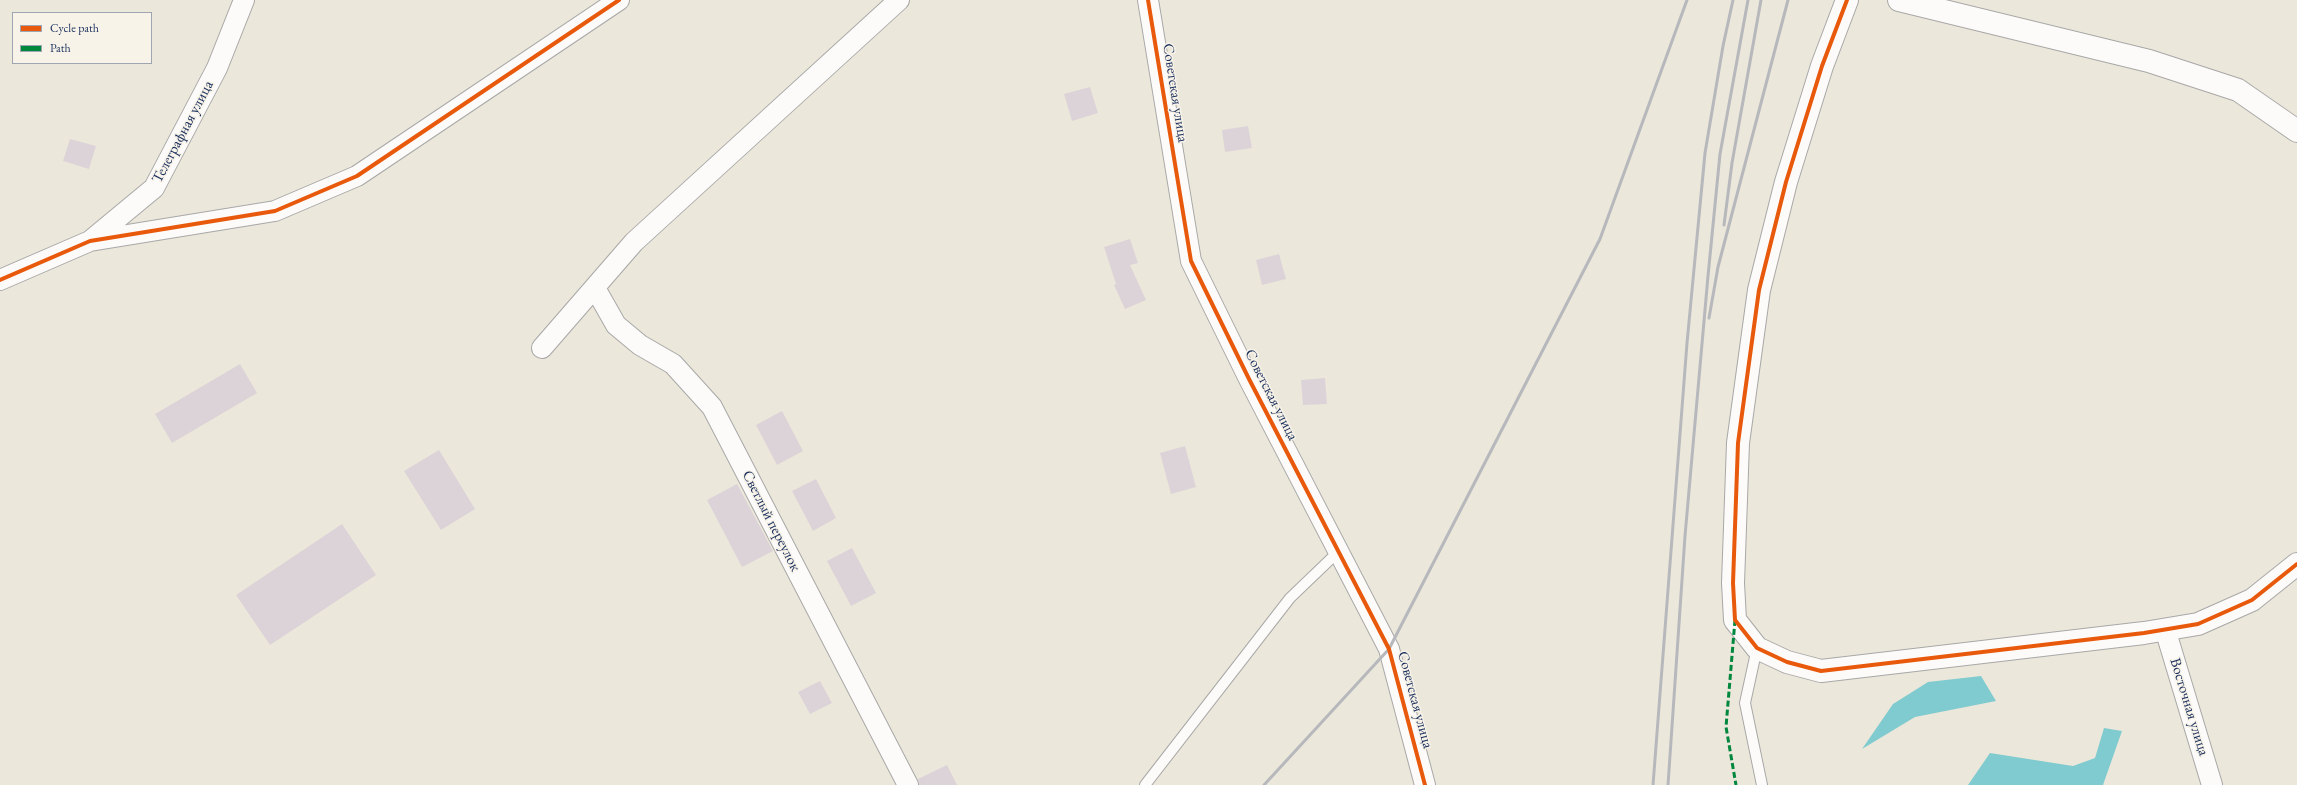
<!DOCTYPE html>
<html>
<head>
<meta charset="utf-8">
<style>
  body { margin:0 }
  #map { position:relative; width:2297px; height:785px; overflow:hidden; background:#ece7db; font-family:"EB Garamond",serif }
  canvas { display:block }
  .legend { position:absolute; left:12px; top:12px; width:140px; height:52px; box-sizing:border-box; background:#f7f3e8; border:1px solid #9fa5b1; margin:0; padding:5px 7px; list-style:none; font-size:12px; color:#1b2f5e }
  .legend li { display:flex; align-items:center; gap:8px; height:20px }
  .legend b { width:20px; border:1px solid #9fa5b1 }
</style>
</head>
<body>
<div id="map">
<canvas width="2297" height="785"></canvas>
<ul class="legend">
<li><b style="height:5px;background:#e8590c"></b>Cycle path</li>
<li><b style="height:5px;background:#00873e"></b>Path</li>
</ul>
</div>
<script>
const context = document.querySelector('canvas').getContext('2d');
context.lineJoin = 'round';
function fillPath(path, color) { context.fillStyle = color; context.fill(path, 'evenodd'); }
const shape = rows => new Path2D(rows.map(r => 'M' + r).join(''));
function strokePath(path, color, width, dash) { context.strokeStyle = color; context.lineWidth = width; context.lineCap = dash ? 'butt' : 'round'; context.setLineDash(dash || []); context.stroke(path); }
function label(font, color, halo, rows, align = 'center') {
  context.font = font + ' "EB Garamond",serif'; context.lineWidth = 3; context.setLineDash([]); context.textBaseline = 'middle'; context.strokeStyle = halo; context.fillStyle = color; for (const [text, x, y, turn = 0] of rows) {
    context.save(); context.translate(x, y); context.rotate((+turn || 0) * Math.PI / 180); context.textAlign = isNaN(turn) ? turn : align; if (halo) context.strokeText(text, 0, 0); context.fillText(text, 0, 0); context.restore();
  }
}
fillPath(shape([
  [1981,676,1996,701,1915,717,1862,749,1893,704,1928,682],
  [2104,728,2122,731,2103,785,1968,785,1990,753,2073,766,2095,758]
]), '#80cbcf');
fillPath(shape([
  [1090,87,1098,113,1072,121,1064,94],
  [1248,126,1252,148,1225,152,1222,130],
  [70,139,96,146,89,169,63,161],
  [1130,239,1138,263,1130,265,1146,300,1125,309,1114,285,1116,284,1104,247],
  [1279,254,1286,279,1262,285,1256,260],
  [240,364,257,393,172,443,155,414],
  [1325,378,1327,404,1303,405,1301,380],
  [782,411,803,451,777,465,756,425],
  [1185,446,1196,487,1171,494,1160,453],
  [439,450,475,509,441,530,404,471],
  [816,479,836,518,813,531,792,491],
  [737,484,773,551,742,567,707,500],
  [342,524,376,575,270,645,236,595],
  [852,548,876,593,851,606,827,561],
  [820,681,832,703,810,714,798,692],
  [947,765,957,785,919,785,918,779]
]), '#dcd3d8');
const service = shape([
  [1757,648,1745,703,1762,785],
  [1145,785,1290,598,1339,551]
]);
const minor = shape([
  [1148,0,1191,261,1249,379,1389,649,1425,785],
  [90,241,154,188,217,68,244,0],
  [0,280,90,241,275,211,357,176,619,0],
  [595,288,616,325,640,345,673,364,712,407,908,785],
  [542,348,634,242,899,0],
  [2165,629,2212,785]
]);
const tertiary = shape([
  [1847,0,1822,66,1786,182,1759,290,1738,443,1733,583,1735,620,1757,648,1787,662,1821,671,2144,633,2198,624,2252,600,2297,564],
  [1899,0,2149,61,2238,90,2297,131]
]);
strokePath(service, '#a8a8a7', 12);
strokePath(minor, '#a8a8a7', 22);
strokePath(tertiary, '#a8a8a7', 24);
strokePath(service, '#fcfbfa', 10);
strokePath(minor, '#fcfbfa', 20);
strokePath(tertiary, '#fcfbfa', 22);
strokePath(shape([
  [1724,225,1732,163,1761,0],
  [1709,318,1718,267,1788,0],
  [1264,785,1389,649,1600,239,1687,0],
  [1653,785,1687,343,1705,153,1723,46,1733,0],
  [1668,785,1685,536,1708,276,1720,154,1748,0]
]), '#b6b8bc', 3);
strokePath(shape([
  [1735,620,1726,727,1736,785]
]), '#00873e', 3, [6, 3]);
strokePath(shape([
  [1148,0,1191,261,1249,379,1389,649,1425,785],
  [1847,0,1822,66,1786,182,1759,290,1738,443,1733,583,1735,620,1757,648,1787,662,1821,671,2144,633,2198,624,2252,600,2297,564],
  [0,280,90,241,275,211,357,176,619,0]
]), '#e8590c', 4);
label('15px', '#1b2f5e', '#f7f3e8', [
  ["Советская улица",1175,93,81],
  ["Телеграфная улица",183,132,-62],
  ["Советская улица",1271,395,63],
  ["Светлый переулок",771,521,63],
  ["Советская улица",1415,700,75],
  ["Восточная улица",2189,707,73]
]);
</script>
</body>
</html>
